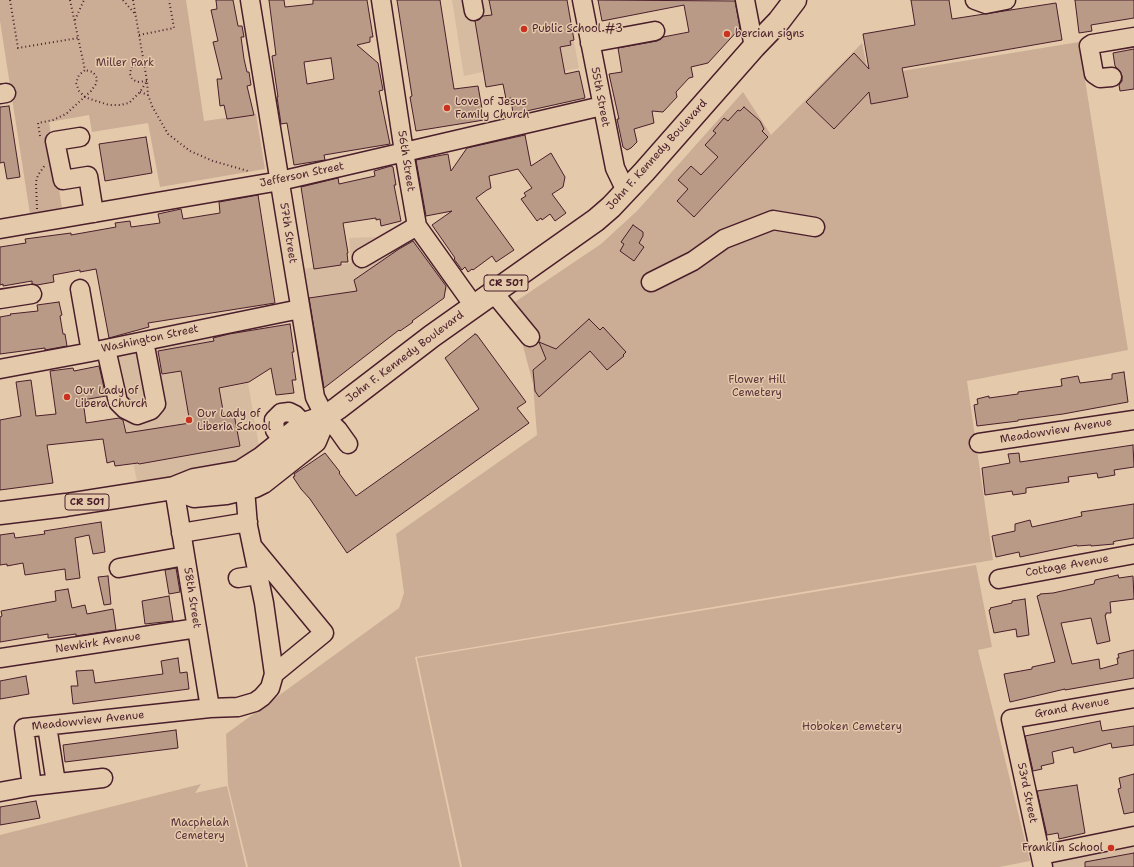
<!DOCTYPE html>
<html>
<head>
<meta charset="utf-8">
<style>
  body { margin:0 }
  canvas { display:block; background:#e4c9ab }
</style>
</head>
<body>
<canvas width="1134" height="867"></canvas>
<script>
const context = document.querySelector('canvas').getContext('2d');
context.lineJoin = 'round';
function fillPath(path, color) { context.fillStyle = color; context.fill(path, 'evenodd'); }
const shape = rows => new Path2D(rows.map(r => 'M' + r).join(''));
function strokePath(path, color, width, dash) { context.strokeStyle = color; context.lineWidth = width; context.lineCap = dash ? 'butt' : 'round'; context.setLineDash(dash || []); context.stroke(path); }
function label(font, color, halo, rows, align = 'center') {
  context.font = font + ' "Shantell Sans",sans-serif'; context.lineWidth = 3; context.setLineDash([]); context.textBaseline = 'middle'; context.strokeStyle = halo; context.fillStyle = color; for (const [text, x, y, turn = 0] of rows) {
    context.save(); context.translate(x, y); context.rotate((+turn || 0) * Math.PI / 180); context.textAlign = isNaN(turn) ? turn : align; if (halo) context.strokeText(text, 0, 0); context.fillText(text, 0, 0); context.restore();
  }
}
fillPath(shape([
  [452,0,566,0,579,68,527,79,524,63,464,76],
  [411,217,462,279,314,391,294,270,351,263,349,238,376,237],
  [209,327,220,389,248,383,260,452,236,468,138,486,109,348],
  [1134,838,1134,867,1045,867,1043,857]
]), '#d7bba0');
fillPath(shape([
  [0,0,186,0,204,121,256,114,265,169,160,187,148,123,92,132,89,115,49,122,62,209,30,214,0,21],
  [1079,42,1128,350,967,381,993,560,415,657,460,867,248,867,228,785,226,734,399,608,404,593,396,534,537,435,533,384,512,304,601,244,637,211,743,92,771,135,862,43,869,78,908,70],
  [976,565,992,647,978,650,1030,861,999,867,462,867,417,658],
  [201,784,195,793,227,786,246,867,0,867,0,835]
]), '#cbad96');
const building = shape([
  [216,0,233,0,238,26,242,26,244,37,241,37,244,59,247,72,249,72,251,85,247,86,254,115,227,119,224,105,220,106,217,79,222,79,213,42,218,41,211,10,217,9,216,0],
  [269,0,284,0,285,7,313,4,313,0,367,0,373,37,370,37,370,42,357,45,378,63,383,90,379,91,390,144,324,155,325,160,294,165,287,123,281,124,277,97,278,97,272,56,276,55,269,0],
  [331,58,334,79,307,84,304,62,331,58],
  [397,0,440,0,454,89,478,86,484,120,416,131,410,97,412,96,397,0],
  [489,0,567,0,574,40,570,41,571,45,560,47,565,74,579,71,585,98,513,114,511,98,506,99,503,84,486,87,475,21,480,19,483,16,492,15,489,0],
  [598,0,735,1,740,28,708,63,691,67,693,77,689,78,676,92,677,97,663,112,652,111,654,123,634,129,637,142,631,148,627,150,623,147,617,119,619,119,609,74,622,72,618,48,657,41,663,37,689,32,684,5,602,21,598,0],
  [911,0,949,0,952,19,1056,3,1062,40,902,68,908,97,871,104,869,92,834,129,806,102,854,53,869,69,863,34,915,25,911,0],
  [1075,0,1134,0,1134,18,1091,25,1092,31,1079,33,1075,0],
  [1134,49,1134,89,1120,91,1119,85,1122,81,1122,76,1120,71,1115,66,1113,53,1134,49],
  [9,106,20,177,7,179,4,162,0,163,0,107,9,106],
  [744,107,760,121,764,129,762,131,768,137,694,217,677,201,688,189,678,180,691,166,701,175,718,157,705,145,716,133,713,131,724,118,728,121,738,110,740,111,744,107],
  [525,135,531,166,551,153,565,177,563,187,552,194,566,213,555,221,550,214,542,220,541,218,537,221,521,199,526,196,524,193,532,188,518,169,489,176,491,188,487,190,476,198,514,250,496,262,492,256,473,270,472,269,468,272,465,267,462,270,454,259,455,258,432,225,452,211,426,216,416,160,448,154,451,171,467,148,525,135],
  [146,137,152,173,105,181,99,144,146,137],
  [391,166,393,167,396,185,394,185,401,221,381,226,380,219,376,220,376,218,343,223,348,253,347,253,348,262,341,262,341,265,314,269,301,187,338,178,339,184,375,176,374,171,391,166],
  [258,195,275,303,148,323,149,327,109,338,96,269,80,272,80,270,53,275,54,282,37,285,32,284,32,281,3,286,3,284,0,285,0,247,26,243,25,239,71,233,71,235,116,227,115,223,130,221,131,227,160,223,158,214,181,209,183,219,220,213,219,202,258,195],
  [633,225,643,232,643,236,639,243,644,247,634,261,620,251,624,244,621,242,633,225],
  [413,241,446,286,444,298,412,321,413,322,400,331,399,330,324,388,309,298,357,291,354,280,399,249,413,241],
  [59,302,62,315,60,316,63,334,65,334,67,346,45,350,45,348,0,354,0,317,11,315,10,314,38,311,37,305,59,302],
  [589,319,600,330,603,327,626,352,623,355,624,356,607,370,590,351,539,397,535,391,533,370,546,359,539,342,556,349,589,319],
  [290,324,294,352,292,352,296,380,292,380,294,393,276,395,271,368,249,382,219,388,224,416,234,414,240,446,139,464,138,463,115,466,114,461,107,463,103,439,47,445,53,483,0,490,0,420,21,416,16,382,31,380,36,416,56,414,50,371,73,368,74,371,99,366,106,396,83,400,86,423,119,418,123,420,126,433,190,423,181,371,162,374,158,351,214,341,213,338,229,334,290,324],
  [475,334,477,335,526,402,517,408,529,423,347,553,310,499,301,489,293,477,295,476,294,474,325,453,340,472,339,473,356,496,479,409,445,358,475,334],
  [1124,372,1128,402,1063,414,1018,420,1018,421,977,426,974,405,978,404,977,399,989,396,989,398,1018,394,1018,392,1062,386,1061,379,1078,376,1080,383,1112,379,1112,374,1124,372],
  [1133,445,1134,467,1114,470,1115,475,1098,478,1097,473,1068,477,1069,482,1026,488,1026,493,1013,495,1012,491,985,495,982,468,1010,463,1008,454,1019,453,1020,462,1133,445],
  [1134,504,1134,538,1116,541,1113,542,1114,544,1091,546,1091,545,1077,546,1077,545,1020,557,1019,552,996,557,992,536,1015,531,1015,524,1030,520,1032,527,1082,516,1081,512,1134,504],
  [101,522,105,552,93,554,89,535,75,538,80,578,66,580,65,569,25,575,23,563,7,566,7,564,0,565,0,535,14,533,15,538,45,534,44,531,101,522],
  [176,568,180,592,169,594,165,570,176,568],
  [1118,575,1119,578,1133,576,1134,599,1110,602,1111,613,1106,613,1106,615,1105,615,1110,641,1097,644,1091,618,1061,623,1072,664,1099,659,1100,669,1118,664,1117,658,1119,658,1118,654,1134,650,1134,678,1065,690,1065,689,1010,702,1004,674,1032,669,1032,667,1055,662,1037,596,1040,595,1040,594,1053,593,1094,584,1095,580,1118,575],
  [108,576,111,604,104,605,98,577,108,576],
  [68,589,72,608,85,605,87,614,113,609,116,630,76,636,76,634,48,638,48,634,0,642,0,617,2,616,1,611,56,601,55,591,68,589],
  [169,596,173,621,145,624,142,601,169,596],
  [1025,599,1029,635,1017,637,1016,629,994,633,989,610,991,609,990,608,1012,603,1012,601,1025,599],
  [178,658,180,673,187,672,189,689,73,704,71,686,78,686,76,671,93,670,95,683,163,674,161,661,178,658],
  [26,676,29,694,0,699,0,681,26,676],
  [1100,721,1102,731,1134,726,1134,745,1112,748,1111,743,1074,753,1073,747,1052,752,1054,763,1041,766,1042,769,1033,771,1025,736,1100,721],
  [176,730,178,748,65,762,63,745,176,730],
  [1134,774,1134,812,1124,814,1118,789,1121,788,1119,778,1134,774],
  [1077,785,1085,833,1059,839,1058,833,1047,835,1037,791,1077,785],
  [36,801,40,818,0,825,0,807,36,801],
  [1134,853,1134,867,1085,867,1085,862,1134,853]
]);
fillPath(building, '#b99a87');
strokePath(building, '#4a1f2b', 1);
const minor = shape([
  [250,0,315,397,325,417,338,430,348,444],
  [381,0,404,152,417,226,474,306],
  [472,0,474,11],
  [582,0,615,168,626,191],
  [745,0,754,47],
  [975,0,986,4,1006,0],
  [590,43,655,31],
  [1112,77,1100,78,1094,74,1089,46,1092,44,1134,37],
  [0,94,6,93],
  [80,137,55,141,63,180,88,176,94,213],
  [0,229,280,181,602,106],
  [362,258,417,226],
  [651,282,693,261,724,239,773,220,815,227],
  [80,289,91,352],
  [493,292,530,337],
  [0,299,32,294],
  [106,349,118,402,125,409,137,415,151,410,156,404,144,341],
  [0,369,91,352,300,309],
  [283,441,275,430,274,420,281,413,289,412,295,415,304,424],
  [979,443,1134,420],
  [174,488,210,708],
  [181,533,248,522],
  [253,547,324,633,274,674],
  [119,568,185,556],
  [238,578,257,575],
  [999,579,1134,554],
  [0,658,197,628],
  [47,726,56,783],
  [32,786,24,728,210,708,238,707,255,702,262,697,270,688,274,674,264,603,248,526,245,489],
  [0,792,32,786,103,778],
  [1041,855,1134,836],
  [1043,867,1011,719,1134,698]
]);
const major = shape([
  [174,488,194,496,226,493,255,486,263,482,315,441,325,417],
  [0,513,66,505,174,488,194,480,240,472,262,458,304,424,325,417,338,408,432,336,596,220,611,207,644,172,754,47,779,21,795,0]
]);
strokePath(minor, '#4a1f2b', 21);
strokePath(major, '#4a1f2b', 25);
strokePath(shape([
  [10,0,18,48,78,38],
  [70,0,85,70,79,75,76,83,79,91,85,97,90,99,109,105,120,105,129,103,140,92,147,81],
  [123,0,135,14],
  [133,0,147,81,148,95,152,106,168,134,190,151,213,161,248,171],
  [75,20,84,0],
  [139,35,174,28,169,0],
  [143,63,137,63,131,68,130,74,132,79,137,82,147,81],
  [140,92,148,95],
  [40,136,38,123,53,120,66,114,91,91,96,84,97,78,93,72,85,70],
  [37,209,36,182,38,175,45,165]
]), '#4a1f2b', 2, [1, 3]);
strokePath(minor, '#e4c9ab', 18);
strokePath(major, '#e4c9ab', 22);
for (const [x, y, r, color] of [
  [524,29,4,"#c8321e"],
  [727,34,4,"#c8321e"],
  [447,108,4,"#c8321e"],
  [67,397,4,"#c8321e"],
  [189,420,4,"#c8321e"],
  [1111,848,4,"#c8321e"]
]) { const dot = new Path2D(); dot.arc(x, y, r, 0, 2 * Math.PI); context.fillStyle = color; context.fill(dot); strokePath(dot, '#e4c9ab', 1.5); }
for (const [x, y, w] of [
  [506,283,44],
  [87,502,44]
]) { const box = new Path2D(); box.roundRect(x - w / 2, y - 8, w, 16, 3); context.fillStyle = '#e4c9ab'; context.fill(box); strokePath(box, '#4a1f2b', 1); }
label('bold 10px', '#4a1f2b', null, [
  ["CR 501",506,283],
  ["CR 501",87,502]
]);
label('11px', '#4a1f2b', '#e4c9ab', [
  ["Public School #3",532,29],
  ["bercian signs",735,34],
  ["Love of Jesus",455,102],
  ["Family Church",455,115],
  ["Our Lady of",75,391],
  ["Libera Church",75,404],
  ["Our Lady of",197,414],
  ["Liberia School",197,427],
  ["Franklin School",1103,848,"right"]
], 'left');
label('11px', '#5d343b', '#e4c9ab', [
  ["Miller Park",125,63],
  ["Flower Hill",757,380],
  ["Cemetery",757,393],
  ["Hoboken Cemetery",852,727],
  ["Macphelah",200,823],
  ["Cemetery",200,836]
]);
label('11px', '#4a1f2b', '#e4c9ab', [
  ["55th Street",600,97,79],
  ["John F. Kennedy Boulevard",657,155,-48],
  ["56th Street",406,161,81],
  ["Jefferson Street",302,175,-12],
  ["57th Street",288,233,81],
  ["Washington Street",150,339,-12],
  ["John F. Kennedy Boulevard",405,357,-37],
  ["Meadowview Avenue",1056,431,-9],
  ["Cottage Avenue",1067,566,-10],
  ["58th Street",192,598,81],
  ["Newkirk Avenue",98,643,-9],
  ["Grand Avenue",1072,708,-10],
  ["Meadowview Avenue",88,721,-6],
  ["53rd Street",1027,793,78]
]);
</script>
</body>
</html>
